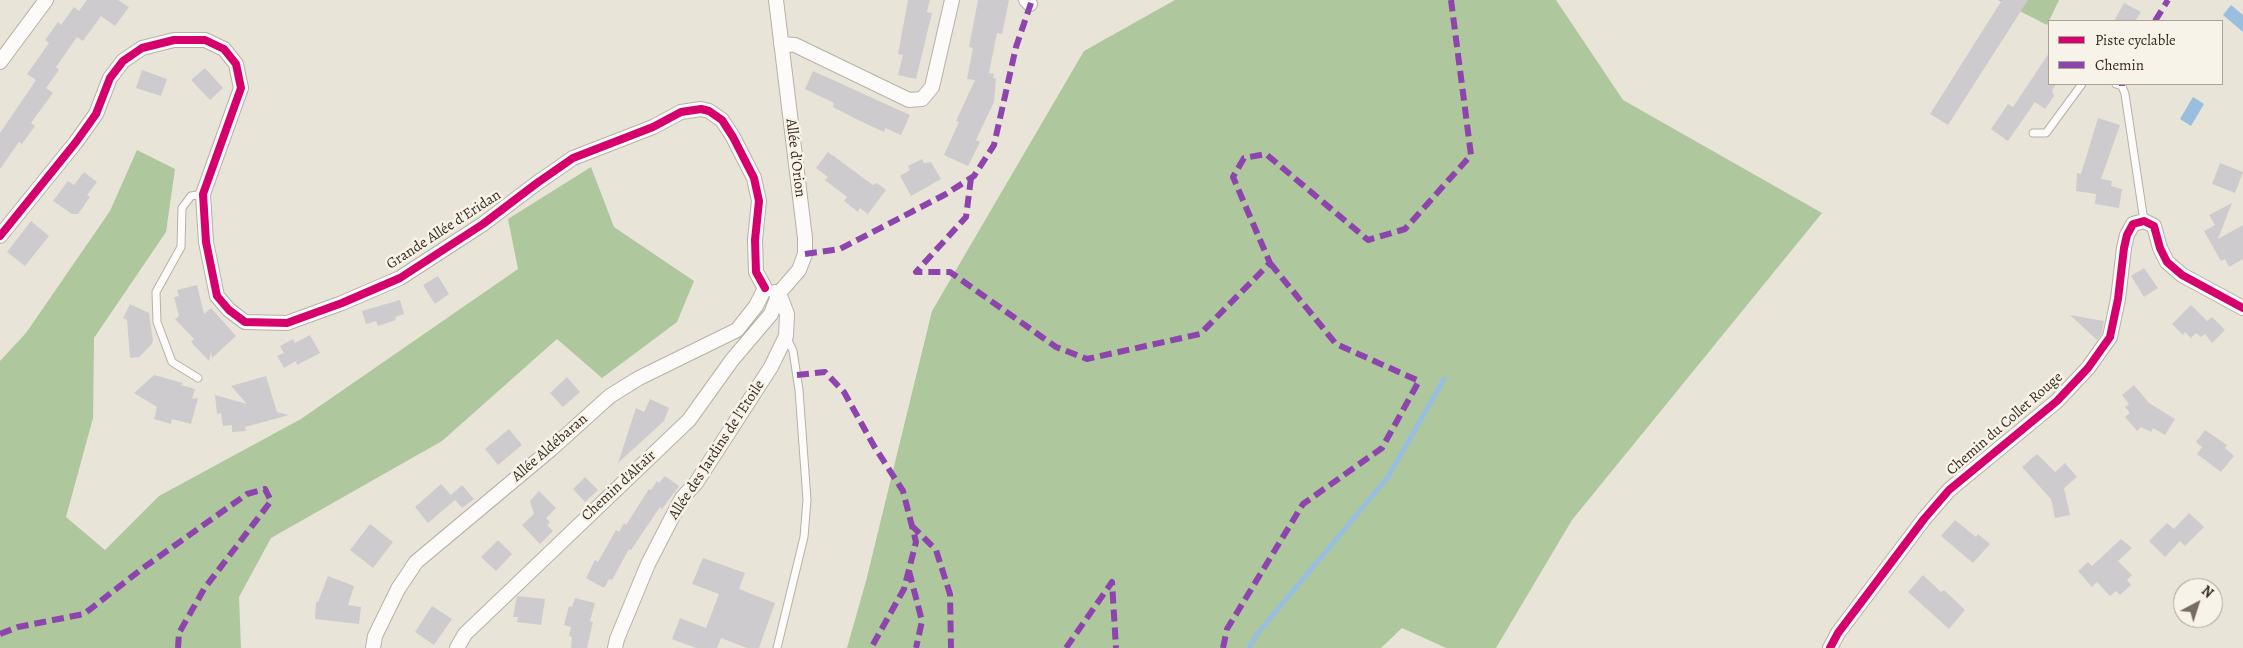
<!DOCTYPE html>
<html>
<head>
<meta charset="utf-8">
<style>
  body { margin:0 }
  #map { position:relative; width:2243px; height:648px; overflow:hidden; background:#e9e4d8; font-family:Alegreya,serif }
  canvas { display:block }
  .legend { position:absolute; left:2048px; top:20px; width:175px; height:65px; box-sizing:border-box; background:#f7f3e8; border:1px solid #aca397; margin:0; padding:6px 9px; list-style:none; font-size:15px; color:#3b2a1e }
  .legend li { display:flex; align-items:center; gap:10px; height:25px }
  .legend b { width:25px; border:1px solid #aca397 }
  .north { position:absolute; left:2173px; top:578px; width:50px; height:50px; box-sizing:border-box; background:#f7f3e8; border:1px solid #aca397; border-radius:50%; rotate:40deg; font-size:14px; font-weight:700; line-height:20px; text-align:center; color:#3b2a1e }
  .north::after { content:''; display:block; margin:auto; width:18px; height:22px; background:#786b5f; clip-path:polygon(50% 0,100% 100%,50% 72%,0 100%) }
</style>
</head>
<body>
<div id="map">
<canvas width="2243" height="648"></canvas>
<ul class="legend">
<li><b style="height:6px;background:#d6006c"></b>Piste cyclable</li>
<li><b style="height:6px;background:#8e44ad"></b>Chemin</li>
</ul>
<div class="north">N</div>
</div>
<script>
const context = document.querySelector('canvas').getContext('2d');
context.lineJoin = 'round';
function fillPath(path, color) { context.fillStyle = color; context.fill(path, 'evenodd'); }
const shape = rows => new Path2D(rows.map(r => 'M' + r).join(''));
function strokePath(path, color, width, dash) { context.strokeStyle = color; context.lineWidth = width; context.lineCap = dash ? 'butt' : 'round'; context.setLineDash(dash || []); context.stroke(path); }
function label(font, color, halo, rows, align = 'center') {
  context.font = font + ' Alegreya,serif'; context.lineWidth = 5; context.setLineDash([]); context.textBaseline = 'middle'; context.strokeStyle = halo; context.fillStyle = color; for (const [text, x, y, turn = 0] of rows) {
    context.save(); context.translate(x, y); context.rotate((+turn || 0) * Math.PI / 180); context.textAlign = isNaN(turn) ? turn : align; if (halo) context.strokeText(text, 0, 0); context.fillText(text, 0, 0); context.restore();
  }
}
fillPath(shape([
  [1175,0,1556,0,1623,100,1822,213,1572,520,1496,648,1446,648,1402,628,1381,648,847,648,866,581,932,311,1084,51],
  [1998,0,2059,0,2047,25],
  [137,150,175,169,166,232,94,338,93,418,66,517,105,550,159,496,301,419,518,269,508,219,591,167,614,227,694,281,677,322,602,378,557,339,442,441,271,538,239,597,241,648,0,648,0,361,26,333,110,211]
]), '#aec79c');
fillPath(shape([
  [2231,5,2243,15,2243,32,2223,15],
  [2193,97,2204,104,2191,126,2180,119]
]), '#98bee0');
strokePath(shape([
  [1249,648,1257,634,1388,477,1444,379]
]), '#98bee0', 5);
fillPath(shape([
  [87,0,118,0,129,7,115,26,101,16,83,41,77,37,56,67,59,70,46,88,53,93,31,123,35,126,22,144,19,142,0,169,0,133,36,80,27,74,49,43,45,40,58,22,61,25,74,7,79,11],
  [908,0,930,0,927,12,932,13,916,79,898,75,903,55,898,54],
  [978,0,1009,0,1002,34,997,33,989,73,994,74,993,78,996,79,994,102,976,140,980,142,968,166,944,155,959,122,956,121,975,80,967,79,973,48,969,47],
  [2002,0,2028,0,1948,125,1930,114],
  [2124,3,2141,12,2135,21,2114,21],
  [2049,53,2049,84,2056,84,2052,90,2054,96,2045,109,2035,102,2008,141,1991,129,2008,104,2013,107],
  [205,68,223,88,210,100,191,80],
  [142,70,167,79,161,96,136,88],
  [813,71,910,115,901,135,885,128,884,132,856,119,833,107,834,103,805,89],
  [2098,118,2120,125,2101,179,2112,181,2111,186,2122,189,2119,208,2095,204,2096,194,2076,191,2077,173,2081,174],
  [828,152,873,185,877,183,886,190,868,214,860,208,858,212,844,201,847,197,825,180,828,177,816,168],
  [922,159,924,163,931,162,941,179,911,196,900,176,910,170,908,166],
  [2220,163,2243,172,2235,193,2212,184],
  [84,172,97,182,87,195,90,197,78,214,72,214,53,201,68,181,74,185],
  [2232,203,2218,239,2243,225,2243,259,2229,267,2225,259,2221,261,2204,231,2215,225,2209,215],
  [31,221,49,236,25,266,7,252],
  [2144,268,2158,288,2144,297,2131,276],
  [438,276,449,294,435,304,423,285],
  [197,285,204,314,211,308,236,336,212,358,211,352,209,361,191,342,194,339,175,319,179,316,174,297,179,296,177,290],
  [400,300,404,314,395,317,396,320,378,326,376,321,366,324,362,311],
  [130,304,149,313,153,340,152,344,139,357,130,358,127,320,123,318],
  [2191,305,2207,321,2212,317,2225,330,2212,343,2205,334,2201,337,2196,333,2191,338,2185,332,2183,335,2172,324],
  [2070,315,2104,321,2102,333,2097,340],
  [310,335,320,353,297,365,296,361,284,368,277,356,284,353,280,346,293,339,295,343],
  [154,375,183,383,181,385,195,389,192,399,198,398,191,424,172,419,171,424,154,419,157,407,134,393],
  [266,376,277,412,289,415,245,427,246,431,232,432,232,425,223,426,221,413,217,414,215,395,247,404,231,386],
  [567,377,580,392,563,407,550,393],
  [2134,385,2149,403,2175,419,2165,435,2153,428,2151,432,2141,427,2137,431,2125,417,2130,413,2125,407,2129,404,2122,395],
  [650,399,669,408,664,421,618,463,636,408,644,412],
  [509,429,522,445,498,465,485,449],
  [2205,430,2227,445,2225,448,2234,456,2221,472,2197,454,2202,447,2196,442],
  [2037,454,2055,472,2065,463,2077,477,2064,488,2070,515,2055,518,2051,499,2022,467],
  [665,476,679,486,662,509,660,507,631,550,629,549,612,580,609,579,605,587,602,587,586,578,595,560,598,562,616,530,619,532,624,523,626,525,649,489,651,490,657,481,659,483],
  [585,477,598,490,585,502,573,489],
  [441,484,451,495,462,485,474,499,462,508,455,500,428,523,415,507],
  [539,491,556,508,546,518,550,522,547,525,553,531,540,544,522,525,534,514,530,501],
  [2189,513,2204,527,2185,546,2180,541,2165,557,2149,541,2167,523,2174,529],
  [1955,520,1976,537,1978,534,1990,544,1973,563,1941,536],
  [370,524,393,542,373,568,350,550],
  [2121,539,2132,548,2118,561,2132,575,2127,580,2131,585,2120,595,2116,591,2110,596,2097,582,2092,587,2078,571,2088,562,2092,566],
  [498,540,512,554,496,571,481,557],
  [703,558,745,573,739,589,775,603,759,648,747,648,721,638,717,648,696,648,672,639,680,618,706,628,719,594,692,584],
  [1923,575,1941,592,1944,590,1965,610,1949,629,1908,592],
  [328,576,354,586,348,605,361,607,359,624,315,619,316,602,318,602],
  [517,596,545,599,541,625,517,622,518,617,513,617],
  [575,598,595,603,590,621,593,622,587,648,571,648,572,637,569,636,571,627,564,625,569,606,572,607],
  [432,606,452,619,434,645,415,632]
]), '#cecbce');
const lane = shape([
  [2116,84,2122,86,2125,94,2144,221],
  [2033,133,2046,133,2082,84],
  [198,378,172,362,157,322,156,292,181,247,182,208,191,196,203,194],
  [777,648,804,537,807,500,799,390,793,351,786,336]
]);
const street = shape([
  [1026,0,1030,4],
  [781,44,795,45,909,100,922,99,932,87,952,0],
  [0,62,46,0],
  [0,236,76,142,96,114,110,78,123,61,142,48,174,40,205,40,224,49,236,64,241,88,203,194,206,242,217,296,229,310,245,322,287,323,342,303,400,278,483,224,537,183,573,158,653,127,681,112,701,109,709,111,722,120,733,137,754,178,759,201,755,240,756,272,765,288],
  [373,648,375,636,398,589,416,562,550,450,610,396,639,378,737,330,756,306,765,288],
  [457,648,465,634,689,420,732,360,771,314,779,293,799,270,805,254,805,238,776,0],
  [615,648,617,639,648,564,682,498,696,483,771,367,786,336,787,314,779,293,775,292],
  [1830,648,1838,633,1924,519,1949,490,2057,401,2088,368,2110,337,2118,299,2124,248,2127,235,2133,224,2144,221,2154,226,2160,248,2167,262,2182,275,2243,308]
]);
strokePath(lane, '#b6b1a8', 9);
strokePath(street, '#b6b1a8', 16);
strokePath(lane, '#fcfbf9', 7);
strokePath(street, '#fcfbf9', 14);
strokePath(shape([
  [2155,21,2168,0],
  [2122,86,2122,84],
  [971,178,966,217,916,272,950,272,1056,347,1087,359,1200,334,1270,263,1233,177,1244,158,1266,154,1368,240,1405,229,1471,155,1451,0],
  [805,254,840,249,946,194,974,176,994,145,1016,47,1032,0],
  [797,375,825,372,844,392,874,446,903,491,916,542,904,589,871,648],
  [911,525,936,550,950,594,951,648],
  [909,571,922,621,916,648],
  [0,634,18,627,84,614,143,568,247,494,265,489,271,501,204,589,179,633,178,648],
  [1066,648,1112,582,1116,648],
  [1223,648,1227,629,1303,504,1382,448,1419,381,1336,344,1270,263]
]), '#8e44ad', 6, [12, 6]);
strokePath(shape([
  [0,236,76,142,96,114,110,78,123,61,142,48,174,40,205,40,224,49,236,64,241,88,203,194,206,242,217,296,229,310,245,322,287,323,342,303,400,278,483,224,537,183,573,158,653,127,681,112,701,109,709,111,722,120,733,137,754,178,759,201,755,240,756,272,765,288],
  [1830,648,1838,633,1924,519,1949,490,2057,401,2088,368,2110,337,2118,299,2124,248,2127,235,2133,224,2144,221,2154,226,2160,248,2167,262,2182,275,2243,308]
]), '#d6006c', 8);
label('15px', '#3b2a1e', '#f7f3e8', [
  ["Allée d'Orion",795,158,83],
  ["Grande Allée d'Eridan",444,230,-33],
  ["Chemin du Collet Rouge",2005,424,-41],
  ["Allée Aldébaran",550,448,-41],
  ["Allée des Jardins de l'Etoile",717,450,-57],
  ["Chemin d'Altaïr",619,486,-43]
]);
</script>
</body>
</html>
